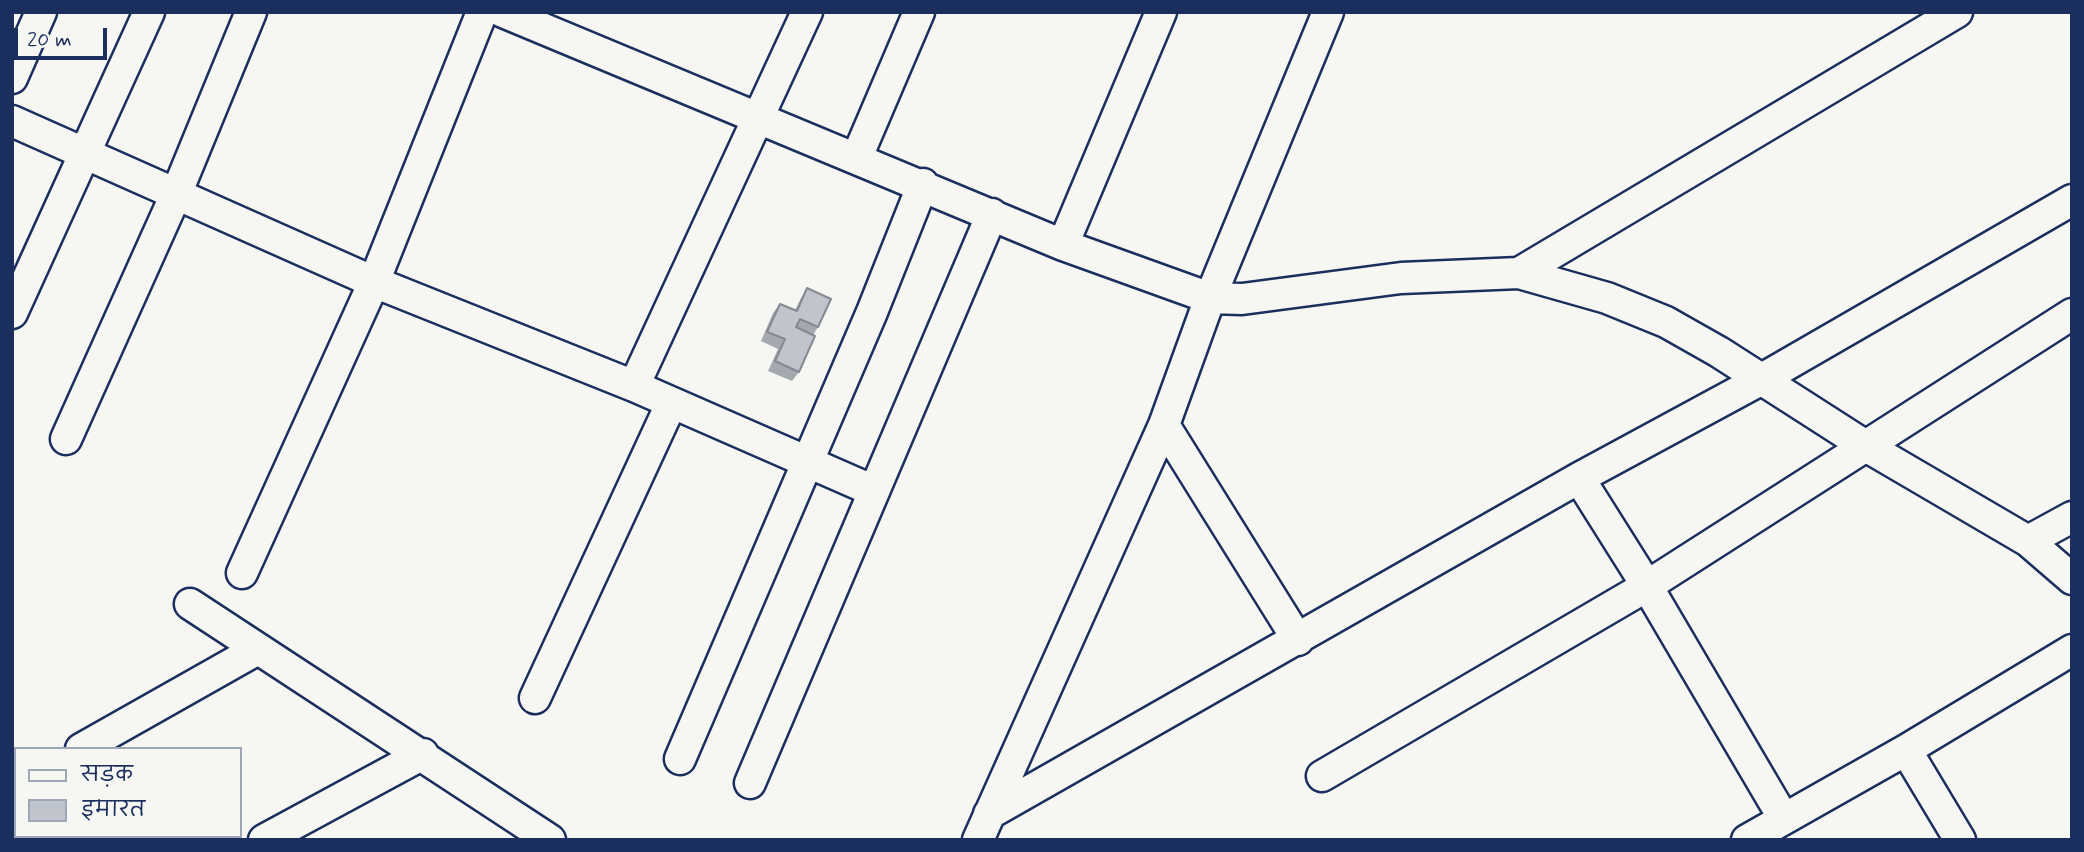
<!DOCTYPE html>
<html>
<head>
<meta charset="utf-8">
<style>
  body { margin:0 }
  #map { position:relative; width:2084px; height:852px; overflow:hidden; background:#f6f6f2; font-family:Mynerve,"Playpen Sans Deva",sans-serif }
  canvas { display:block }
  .frame { position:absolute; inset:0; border:14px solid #1b2f5e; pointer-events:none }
  .legend { position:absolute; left:14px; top:747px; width:228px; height:91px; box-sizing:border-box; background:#f6f6f2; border:2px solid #9ea6b7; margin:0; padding:9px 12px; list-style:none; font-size:21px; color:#1b2f5e }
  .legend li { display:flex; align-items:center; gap:14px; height:35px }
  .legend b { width:35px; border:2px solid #9ea6b7 }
  .scale { position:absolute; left:14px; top:28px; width:93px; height:32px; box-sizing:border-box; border:4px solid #1b2f5e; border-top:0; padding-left:9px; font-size:21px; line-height:24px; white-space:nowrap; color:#1b2f5e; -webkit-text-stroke:5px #f6f6f2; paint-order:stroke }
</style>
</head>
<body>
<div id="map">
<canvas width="2084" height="852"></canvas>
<div class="frame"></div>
<ul class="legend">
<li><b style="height:9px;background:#f6f6f2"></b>सड़क</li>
<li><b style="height:19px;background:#c0c4cd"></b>इमारत</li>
</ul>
<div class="scale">20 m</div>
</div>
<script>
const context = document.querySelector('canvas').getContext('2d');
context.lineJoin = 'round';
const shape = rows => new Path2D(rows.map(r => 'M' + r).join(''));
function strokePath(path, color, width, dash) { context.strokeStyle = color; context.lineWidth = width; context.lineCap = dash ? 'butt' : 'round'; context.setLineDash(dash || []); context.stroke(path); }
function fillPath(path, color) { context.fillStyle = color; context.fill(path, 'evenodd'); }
const minor = shape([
  [503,12,1063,245,1210,298,1242,299,1401,278,1519,273,1607,298,1666,322,1719,352,1864,445,2028,541,2072,579],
  [12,78,41,12],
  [12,121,374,282,634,386,874,491],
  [857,157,919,12],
  [1063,245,1161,12],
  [1519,273,1957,12],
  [12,313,149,12],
  [634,386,807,12],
  [1164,425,1298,640],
  [66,439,177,192,251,12],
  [1579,478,1647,586,1784,819],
  [2028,541,2072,517],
  [242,573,374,282,482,12],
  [190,604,550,840],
  [535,698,671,404],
  [81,749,258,649],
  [1906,750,1960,840],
  [680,759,872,312,923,184],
  [1322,776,1647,586,2072,314],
  [750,783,992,214],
  [989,814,1579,478,1762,379,2072,200],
  [264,840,423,754],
  [978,840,1164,425,1210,298,1328,12],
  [1747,840,1906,750,2072,650]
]);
strokePath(minor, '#1b2f5e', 35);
strokePath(minor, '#f6f6f2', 30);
fillPath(shape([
  [807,288,818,327,813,335,799,372,792,381,768,371,778,349,761,341,773,313,780,304,795,310,801,298]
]), '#a5a9b0');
const building = shape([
  [807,288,831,299,818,327,800,319,796,327,815,336,799,372,775,361,785,339,767,332,780,304,797,311,807,288]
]);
fillPath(building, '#c0c4cd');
strokePath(building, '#868990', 2);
</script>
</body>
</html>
